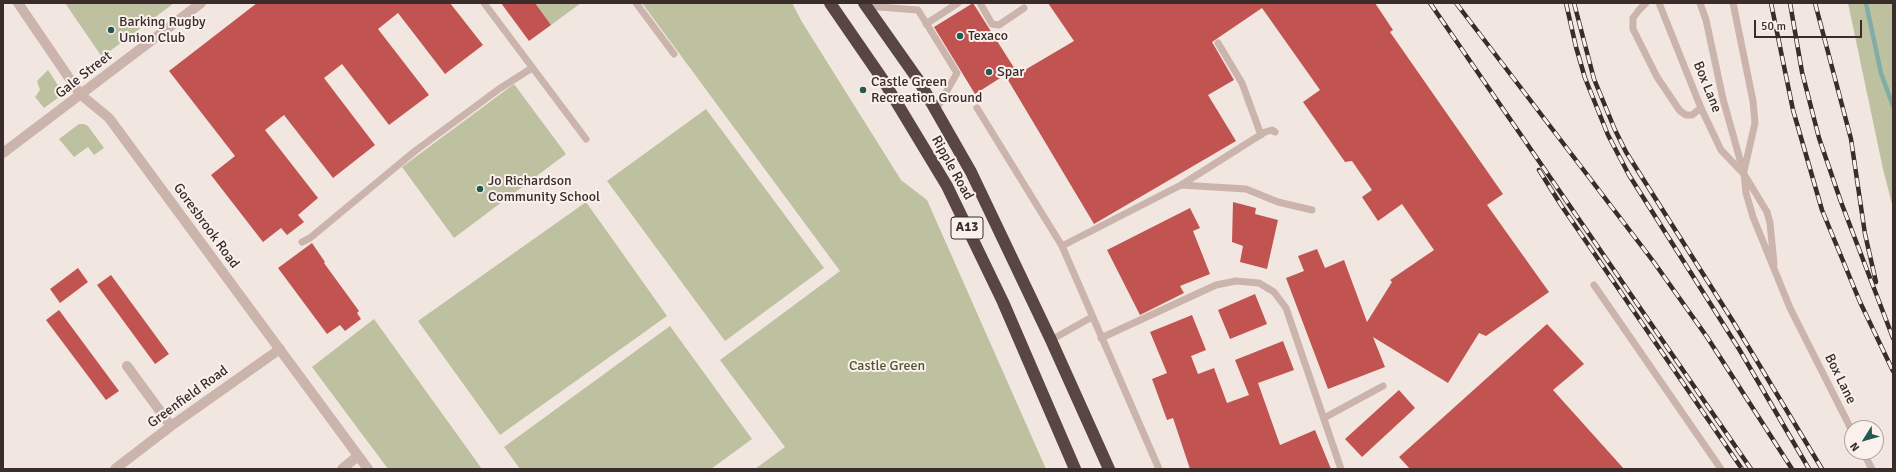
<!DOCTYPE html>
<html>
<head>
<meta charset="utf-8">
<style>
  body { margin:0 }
  #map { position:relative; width:1896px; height:472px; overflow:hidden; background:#f2e6e0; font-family:Signika,sans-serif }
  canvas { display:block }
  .frame { position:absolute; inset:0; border:4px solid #392c2b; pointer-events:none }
  .north { position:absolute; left:1844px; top:420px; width:40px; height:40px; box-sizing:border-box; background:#faf1ed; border:1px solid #ada29f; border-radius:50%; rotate:233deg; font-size:11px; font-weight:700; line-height:16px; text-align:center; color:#392c2b }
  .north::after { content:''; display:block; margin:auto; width:14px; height:18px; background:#225951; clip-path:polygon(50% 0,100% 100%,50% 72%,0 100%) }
  .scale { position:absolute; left:1754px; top:20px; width:108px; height:18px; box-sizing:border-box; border:2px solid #392c2b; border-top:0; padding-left:5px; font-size:12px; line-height:14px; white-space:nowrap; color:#392c2b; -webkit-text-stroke:3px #faf1ed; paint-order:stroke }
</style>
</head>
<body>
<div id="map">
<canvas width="1896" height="472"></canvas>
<div class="frame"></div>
<div class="north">N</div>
<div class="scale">50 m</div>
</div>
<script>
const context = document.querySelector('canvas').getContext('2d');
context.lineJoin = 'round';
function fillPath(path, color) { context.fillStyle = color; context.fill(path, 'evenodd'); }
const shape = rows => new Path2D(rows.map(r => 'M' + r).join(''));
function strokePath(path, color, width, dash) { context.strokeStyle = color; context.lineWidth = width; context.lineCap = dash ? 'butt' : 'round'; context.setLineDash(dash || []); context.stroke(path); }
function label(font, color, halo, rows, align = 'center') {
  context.font = font + ' Signika,sans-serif'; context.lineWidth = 4; context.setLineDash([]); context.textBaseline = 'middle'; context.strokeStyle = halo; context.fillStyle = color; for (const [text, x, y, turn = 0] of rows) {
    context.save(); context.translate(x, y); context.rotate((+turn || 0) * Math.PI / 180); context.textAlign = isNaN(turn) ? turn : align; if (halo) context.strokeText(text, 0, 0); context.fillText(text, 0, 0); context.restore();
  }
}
fillPath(shape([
  [65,3,174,3,102,57],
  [535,3,581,3,551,25],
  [642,3,792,3,802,22,901,180,927,200,1046,469,755,469,785,447,720,360,840,271],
  [1848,3,1893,3,1893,208,1883,169],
  [48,70,63,93,62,95,44,108,35,97,40,90,37,81],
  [514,84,566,154,454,238,402,167],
  [706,109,824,268,725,341,607,181],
  [79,124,84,124,88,126,104,148,94,155,88,147,74,157,59,139],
  [586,202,667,316,500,435,418,321],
  [374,319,482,469,388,469,312,367],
  [670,326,752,439,711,469,520,469,504,447]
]), '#bdc1a0');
strokePath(shape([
  [1866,3,1881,73,1893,106]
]), '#80aea7', 4.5);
fillPath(shape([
  [257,3,450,3,483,45,445,74,398,13,378,29,429,95,389,125,342,64,324,78,375,145,333,178,284,115,265,130,318,198,298,215,304,222,287,235,281,228,263,242,211,175,235,156,169,71],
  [501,3,535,3,551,25,529,41],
  [973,3,1018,74,1074,41,1048,3,1375,3,1393,30,1390,32,1503,194,1487,205,1549,292,1486,336,1479,333,1448,383,1373,337,1385,367,1328,389,1286,278,1304,271,1298,256,1317,249,1325,268,1344,260,1367,322,1392,282,1390,280,1434,250,1402,204,1378,221,1362,197,1372,190,1352,161,1345,162,1303,102,1320,90,1262,8,1212,42,1234,80,1208,95,1236,141,1094,224,1005,75,975,94,934,27],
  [1233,202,1256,208,1255,214,1278,220,1267,269,1240,262,1243,246,1232,242],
  [1190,208,1200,228,1193,231,1210,274,1180,286,1184,293,1140,315,1107,250],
  [312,243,325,262,324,263,359,311,357,313,361,319,345,331,340,325,327,334,278,268],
  [78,268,88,282,60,303,50,289],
  [111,275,169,354,155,364,97,285],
  [1255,294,1267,324,1230,339,1218,310],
  [59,310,119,391,106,400,46,320],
  [1192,315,1206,350,1191,356,1198,374,1214,368,1227,403,1249,395,1235,360,1283,341,1294,370,1258,383,1280,445,1315,430,1331,469,1190,469,1173,418,1167,420,1152,379,1167,373,1150,332],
  [1547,324,1584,364,1553,390,1624,469,1410,469,1399,457],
  [1399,390,1415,408,1362,457,1345,439]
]), '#c15450');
strokePath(shape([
  [484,3,586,139],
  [636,3,674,54],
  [980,3,992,24,999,25,1024,8],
  [1646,3,1639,10,1633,18,1633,29,1657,77,1680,111,1686,115,1692,115,1701,108],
  [1659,3,1701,108,1721,150,1744,174,1767,212,1770,223,1774,264],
  [1700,3,1706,20,1723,99,1744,174,1746,193,1753,217,1790,308,1852,431],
  [1733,3,1753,101,1755,123,1744,171],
  [866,6,918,10,957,73,936,110],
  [926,24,958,3],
  [1218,43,1242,83,1261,135],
  [977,108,1062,246,1159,469],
  [1181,185,1265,132,1272,130,1275,132],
  [302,242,310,238,351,204,415,151,499,89,532,68],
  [1062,246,1181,185,1246,189,1278,202,1312,210],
  [1594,285,1721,469],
  [1101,338,1216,285,1236,281,1259,283,1274,292,1286,308,1341,469],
  [1051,340,1092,317],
  [1324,418,1383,386],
  [1863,452,1872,469]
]), '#cab4ac', 7);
strokePath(shape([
  [18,3,80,94,109,118,368,469],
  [3,153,201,3],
  [127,366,171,426],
  [115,469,171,426,280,349],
  [342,469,358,456]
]), '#cab4ac', 10);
strokePath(shape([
  [830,3,883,80,947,186,1003,302,1075,469],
  [864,3,919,81,971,172,1051,340,1109,469]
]), '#594542', 12);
const rail = shape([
  [1430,3,1751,469],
  [1456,3,1653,261,1707,337,1792,469],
  [1566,3,1576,47,1585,78,1608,135,1629,175,1739,349,1809,469],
  [1574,3,1594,79,1615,130,1626,152,1734,323,1822,469],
  [1771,3,1793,110,1822,210,1860,302,1893,371],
  [1790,3,1802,72,1819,138,1841,202,1893,338],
  [1815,3,1851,139,1865,234,1876,282],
  [1539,170,1561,205,1742,469]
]);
strokePath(rail, '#392c2b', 4.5);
strokePath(rail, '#faf1ed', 3, [9]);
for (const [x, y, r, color] of [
  [111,30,4,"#225951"],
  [960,36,4,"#225951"],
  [989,72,4,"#225951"],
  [863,90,4,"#225951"],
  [480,189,4,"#225951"]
]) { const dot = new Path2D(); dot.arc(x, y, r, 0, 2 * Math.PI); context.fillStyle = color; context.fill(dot); strokePath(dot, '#faf1ed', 1.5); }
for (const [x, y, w] of [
  [967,228,32]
]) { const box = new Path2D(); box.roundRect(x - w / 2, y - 11, w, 22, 3); context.fillStyle = '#faf1ed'; context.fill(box); strokePath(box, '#392c2b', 1); }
label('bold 13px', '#392c2b', null, [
  ["A13",967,228]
]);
label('14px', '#392c2b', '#faf1ed', [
  ["Barking Rugby",119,22],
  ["Union Club",119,38],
  ["Texaco",968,36],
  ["Spar",997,72],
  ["Castle Green",871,82],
  ["Recreation Ground",871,98],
  ["Jo Richardson",488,181],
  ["Community School",488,197]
], 'left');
label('14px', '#392c2b', '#faf1ed', [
  ["Gale Street",84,75,-38],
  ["Box Lane",1707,87,68],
  ["Ripple Road",952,168,61],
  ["Goresbrook Road",206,226,54],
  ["Box Lane",1840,379,64],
  ["Greenfield Road",188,397,-36]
]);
label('14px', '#50562f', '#faf1ed', [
  ["Castle Green",887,366]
]);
</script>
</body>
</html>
